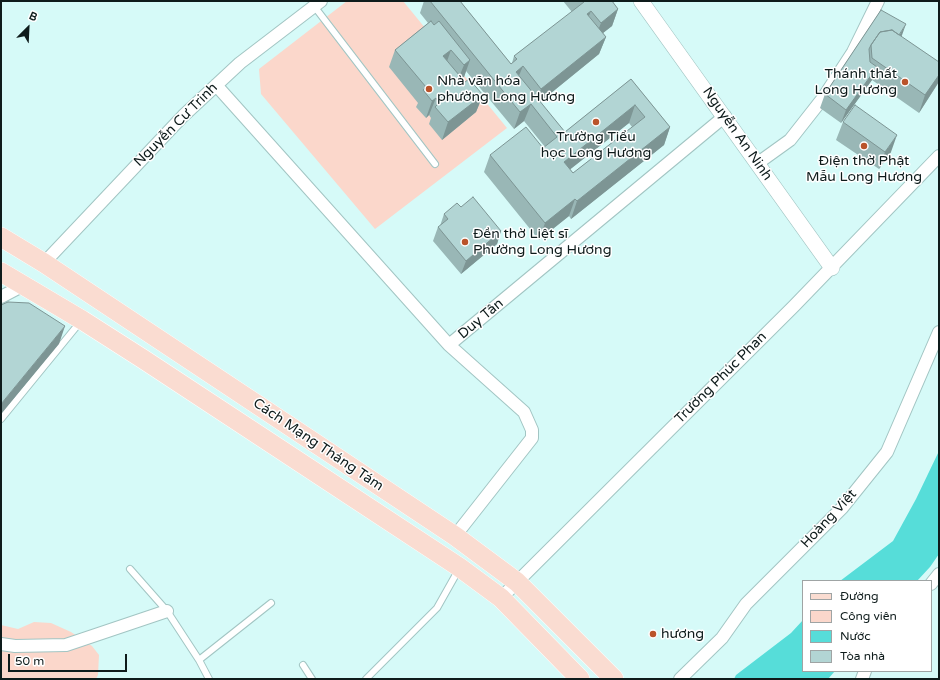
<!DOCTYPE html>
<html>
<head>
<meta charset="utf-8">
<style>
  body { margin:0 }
  #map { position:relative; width:940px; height:680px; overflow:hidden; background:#d6faf8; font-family:"Varela Round",sans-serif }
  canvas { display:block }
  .frame { position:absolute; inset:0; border:2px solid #0e1b1b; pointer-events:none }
  .legend { position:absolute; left:802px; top:580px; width:130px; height:92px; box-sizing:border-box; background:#fff; border:1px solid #9fa4a4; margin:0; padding:5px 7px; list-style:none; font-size:12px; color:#0e1b1b }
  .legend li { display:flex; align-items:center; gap:8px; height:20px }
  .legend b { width:20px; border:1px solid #9fa4a4 }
  .north { position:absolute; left:8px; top:8px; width:40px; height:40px; -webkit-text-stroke:3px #fff; paint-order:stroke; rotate:24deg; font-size:11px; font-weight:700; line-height:16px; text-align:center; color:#0e1b1b }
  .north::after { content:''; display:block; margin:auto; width:14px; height:18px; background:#0e1b1b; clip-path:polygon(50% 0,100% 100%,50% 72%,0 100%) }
  .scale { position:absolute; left:8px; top:654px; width:119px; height:18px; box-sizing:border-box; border:2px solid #0e1b1b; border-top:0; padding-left:5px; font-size:12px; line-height:14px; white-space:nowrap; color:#0e1b1b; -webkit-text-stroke:3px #fff; paint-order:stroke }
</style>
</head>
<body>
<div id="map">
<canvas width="940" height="680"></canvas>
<div class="frame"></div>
<ul class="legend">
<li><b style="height:5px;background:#fadcd1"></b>Đường</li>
<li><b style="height:11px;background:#fbd7cb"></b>Công viên</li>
<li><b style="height:11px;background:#56ddd9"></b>Nước</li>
<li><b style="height:11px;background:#b2d5d4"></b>Tòa nhà</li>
</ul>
<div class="north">B</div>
<div class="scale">50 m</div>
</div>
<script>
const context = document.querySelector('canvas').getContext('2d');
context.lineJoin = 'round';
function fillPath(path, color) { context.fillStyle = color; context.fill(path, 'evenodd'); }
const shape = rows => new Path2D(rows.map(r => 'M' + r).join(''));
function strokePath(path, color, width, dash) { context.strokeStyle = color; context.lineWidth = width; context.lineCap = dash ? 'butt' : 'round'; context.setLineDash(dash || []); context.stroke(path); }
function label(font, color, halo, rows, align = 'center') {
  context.font = font + ' "Varela Round",sans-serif'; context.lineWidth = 3; context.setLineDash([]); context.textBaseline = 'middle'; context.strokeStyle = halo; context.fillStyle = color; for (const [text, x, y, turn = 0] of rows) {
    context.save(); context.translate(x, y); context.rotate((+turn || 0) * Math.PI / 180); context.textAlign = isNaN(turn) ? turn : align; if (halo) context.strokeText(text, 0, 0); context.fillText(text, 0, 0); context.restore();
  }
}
fillPath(shape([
  [347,1,403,1,507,128,375,229,261,94,259,69],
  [34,622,51,623,71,632,92,646,99,655,98,675,96,679,1,679,1,625,18,629]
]), '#fbd7cb');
fillPath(shape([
  [939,451,939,554,930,567,917,581,840,581,893,541,916,499],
  [803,620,803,671,835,671,828,679,734,679,736,675,791,633]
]), '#56ddd9');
const service = shape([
  [314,6,435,164],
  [1,419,81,321],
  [130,569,167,611,199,660,209,679],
  [199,660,271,603],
  [303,665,312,679],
  [366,679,437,608,459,569]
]);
const minor = shape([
  [216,85,449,345,725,116],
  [758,163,790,140,823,98,853,52,878,1],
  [44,263,183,116,240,63,321,1],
  [1,297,22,286],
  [449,345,524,412,532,430,532,438,455,536],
  [931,584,939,574],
  [501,598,794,306,939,156],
  [1,644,15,646,66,645,167,611],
  [680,679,722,638,746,604,842,508,887,452,939,332],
  [862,679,865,671]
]);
const tertiary = shape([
  [641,1,832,268]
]);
const primary = shape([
  [1,237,44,263,455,536,517,582,614,679],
  [1,272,82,320,143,359,459,567,501,598,580,679]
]);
strokePath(service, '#a2c5c3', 8);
strokePath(minor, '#a2c5c3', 14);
strokePath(tertiary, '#a2c5c3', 16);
strokePath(primary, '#fff', 20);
strokePath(service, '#fff', 6);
strokePath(minor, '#fff', 12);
strokePath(tertiary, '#fff', 15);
strokePath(primary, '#fadcd1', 19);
fillPath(shape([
  [424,1,460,1,511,64,512,63,514,56,572,12,563,1,612,1,618,9,612,26,603,33,606,37,599,54,540,102,565,132,631,79,670,127,664,145,571,219,569,216,539,240,484,172,490,155,543,148,545,147,524,121,514,129,466,71,464,77,462,78,465,82,483,95,476,112,442,140,429,124,431,118,429,115,426,118,416,107,418,103,389,67,395,50,428,23,420,13],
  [629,123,632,127,573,173,570,169],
  [881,10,901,37,939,62,939,82,919,113,872,80,841,123,820,108,825,94],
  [843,122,891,152,879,169,836,140],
  [461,207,501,231,497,244,461,274,433,241,438,227,440,226,444,214]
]), '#99b7b6');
fillPath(shape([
  [618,9,612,26,594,40,601,23],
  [591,11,584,28,587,14],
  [906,24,901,38,897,39],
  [606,37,599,54,535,106,541,89],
  [451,50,445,67,443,56],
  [470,60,464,77,457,82,464,65],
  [523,66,516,83,516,72],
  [877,67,872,80,841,123,846,110],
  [939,75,939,82,938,83,919,113,925,95],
  [483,95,476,112,442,140,448,122],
  [436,98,429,115,426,118,432,101],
  [531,104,524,121,514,129,520,112],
  [635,105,629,123,558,179,564,162],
  [670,127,664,145,571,219,577,201],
  [897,135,891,152,879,169,885,152],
  [575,199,569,216,539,240,545,223],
  [501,231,497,244,461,274,466,261],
  [65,326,59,344,1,414,1,404]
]), '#7d9594');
const building = shape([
  [430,1,460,1,511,64,517,59,514,56,584,2,584,1,612,1,618,9,601,23,591,11,587,14,606,37,541,89,523,66,516,72,565,132,631,79,670,127,577,201,575,199,545,223,490,155,526,127,543,148,557,137,531,104,520,112,430,1],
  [635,105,645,117,573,173,564,162,635,105],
  [881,10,906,24,899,35,892,30,880,32,871,45,869,49,870,62,877,67,846,110,825,94,881,10],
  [431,21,434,25,439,21,470,60,464,65,451,50,443,56,465,82,469,79,483,95,448,122,435,107,439,103,436,98,432,101,423,90,426,87,395,50,431,21],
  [892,30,939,62,939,75,925,95,872,58,871,45,880,32,892,30],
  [855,105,897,135,885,152,843,122,855,105],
  [473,197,501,231,466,261,438,227,448,219,444,214,457,203,461,207,473,197],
  [8,302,29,303,65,326,1,404,1,305,8,302]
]);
fillPath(building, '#b2d5d4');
strokePath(building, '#7d9594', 1);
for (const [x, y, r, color] of [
  [905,82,4,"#ba532a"],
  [429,89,4,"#ba532a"],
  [596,122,4,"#ba532a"],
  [864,146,4,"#ba532a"],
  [465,242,4,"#ba532a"],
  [653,634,4,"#ba532a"]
]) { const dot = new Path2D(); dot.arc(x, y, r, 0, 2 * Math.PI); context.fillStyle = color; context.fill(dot); strokePath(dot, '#fff', 1.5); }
label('14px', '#0e1b1b', '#fff', [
  ["Thánh thất",897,74,"right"],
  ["Long Hương",897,90,"right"],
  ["Nhà văn hóa",437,81],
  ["phường Long Hương",437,97],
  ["Trường Tiểu",596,137,"center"],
  ["học Long Hương",596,153,"center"],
  ["Điện thờ Phật",864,161,"center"],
  ["Mẫu Long Hương",864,177,"center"],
  ["Đền thờ Liệt sĩ",473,234],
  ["Phường Long Hương",473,250],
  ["hương",661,634]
], 'left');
label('14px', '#0e1b1b', '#fff', [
  ["Nguyễn Cư Trinh",176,125,-45],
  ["Nguyễn An Ninh",737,134,55],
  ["Duy Tân",481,319,-40],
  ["Trương Phúc Phan",721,378,-45],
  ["Cách Mạng Tháng Tám",318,445,34],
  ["Hoàng Việt",829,519,-47]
]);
</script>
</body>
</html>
